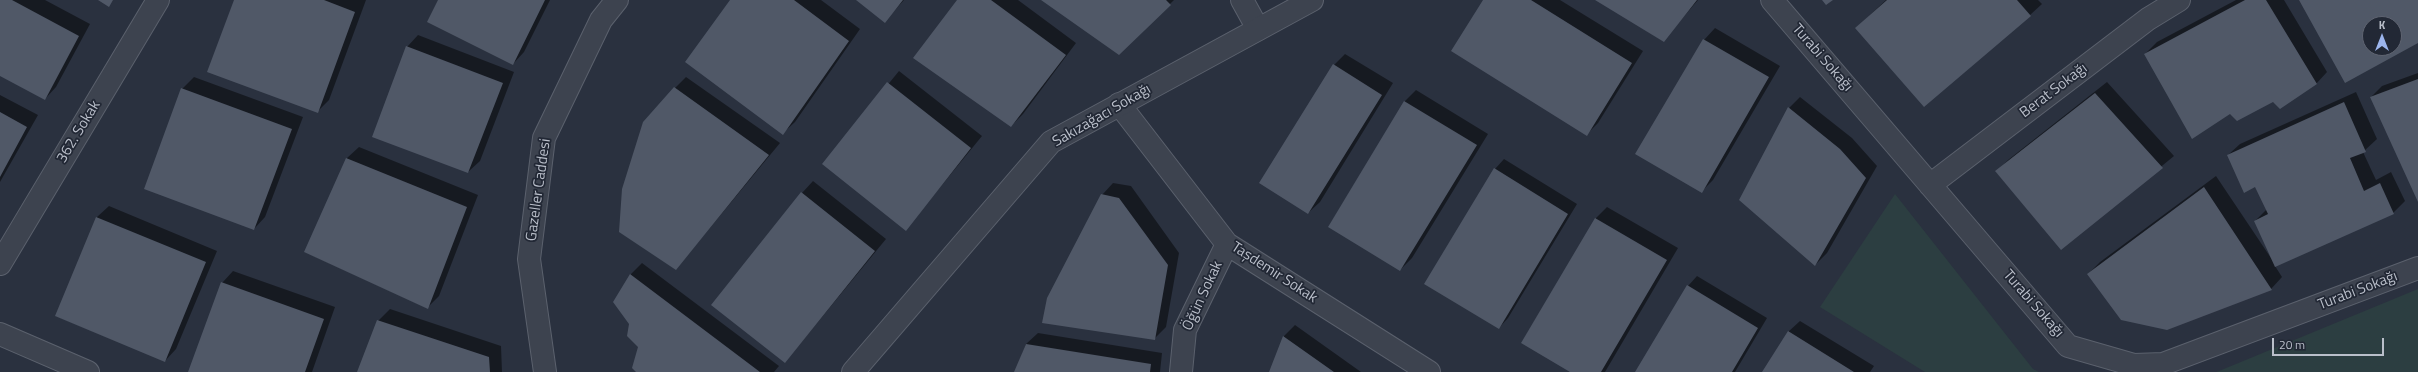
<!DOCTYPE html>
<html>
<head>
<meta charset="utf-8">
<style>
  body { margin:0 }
  #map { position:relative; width:2418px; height:372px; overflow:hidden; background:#2a313f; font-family:"Titillium Web",sans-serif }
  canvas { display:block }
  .north { position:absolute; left:2362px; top:16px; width:40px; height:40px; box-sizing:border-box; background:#222835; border:1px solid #5f6471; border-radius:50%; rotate:0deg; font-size:11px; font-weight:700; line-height:16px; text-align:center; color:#babfca }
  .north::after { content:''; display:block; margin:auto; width:14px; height:18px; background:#9cb5ed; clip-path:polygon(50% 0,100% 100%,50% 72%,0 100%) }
  .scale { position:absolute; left:2272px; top:338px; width:112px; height:18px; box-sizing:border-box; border:2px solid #babfca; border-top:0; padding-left:5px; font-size:12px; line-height:14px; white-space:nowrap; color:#babfca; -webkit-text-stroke:3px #222835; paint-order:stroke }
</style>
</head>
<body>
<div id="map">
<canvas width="2418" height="372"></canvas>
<div class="north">K</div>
<div class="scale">20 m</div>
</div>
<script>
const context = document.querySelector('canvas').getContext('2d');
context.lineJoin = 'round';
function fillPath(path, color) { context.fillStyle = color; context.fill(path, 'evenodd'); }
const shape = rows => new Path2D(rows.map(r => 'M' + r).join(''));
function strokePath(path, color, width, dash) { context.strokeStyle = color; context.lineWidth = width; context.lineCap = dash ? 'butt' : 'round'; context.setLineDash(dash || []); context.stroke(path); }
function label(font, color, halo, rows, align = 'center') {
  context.font = font + ' "Titillium Web",sans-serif'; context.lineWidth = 3.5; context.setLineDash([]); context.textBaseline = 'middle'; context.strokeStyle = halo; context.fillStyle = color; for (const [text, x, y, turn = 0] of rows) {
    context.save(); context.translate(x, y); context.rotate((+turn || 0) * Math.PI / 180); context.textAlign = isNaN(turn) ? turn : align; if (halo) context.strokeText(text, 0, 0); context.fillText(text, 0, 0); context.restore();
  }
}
fillPath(shape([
  [1895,194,2033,369,2039,372,1925,372,1820,307],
  [2418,289,2418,372,2216,372,2219,371]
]), '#2c3e41');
fillPath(shape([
  [0,0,45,0,90,24,56,87,45,99,0,75],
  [236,0,366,0,329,100,317,112],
  [439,0,550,0,524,52,513,64],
  [731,0,821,0,860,29,795,122,783,133],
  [857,0,904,0,885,21],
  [958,0,1018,0,1076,43,1023,114,1011,126],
  [1043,0,1174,0,1119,54],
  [1484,0,1560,0,1643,51,1598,123,1586,135],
  [1597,0,1698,0,1663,41],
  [1886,0,2038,0,2042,4,2030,15,1856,28],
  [2236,0,2284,0,2327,72,2316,84,2230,112,2145,54,2157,42],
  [1715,28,1780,66,1713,180,1702,191,1704,40],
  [418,35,514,72,480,161,468,172,407,47],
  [1345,54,1393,83,1320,202,1308,213,1334,65],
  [899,71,982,136,906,229,823,164],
  [2418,73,2418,200,2371,97,2382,86],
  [194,77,303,117,265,217,254,229,182,89],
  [686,77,780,143,676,269,675,88],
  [2107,82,2174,156,2062,248,1996,172,2008,160],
  [1416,90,1488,134,1412,258,1400,270,1329,226,1405,101],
  [2356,92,2377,139,2363,152,2376,180,2391,172,2405,201,2393,213,2275,266,2282,277,2271,289,2088,274,2100,262,2216,176,2275,264,2255,221,2267,209,2256,186,2228,155,2240,144],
  [0,95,38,115,0,182],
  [1800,97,1852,138,1877,166,1827,253,1815,265,1789,108],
  [359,147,478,195,439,296,427,308,305,252,347,158],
  [1504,159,1577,204,1508,318,1499,328,1495,169],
  [813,181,886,239,785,362,802,193],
  [1113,183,1131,186,1179,253,1166,327,1154,339,1102,195],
  [109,206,217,251,176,349,165,361,56,316,97,217],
  [1607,207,1678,248,1605,372,1572,372,1522,342,1596,218],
  [642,263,779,366,774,372,637,372,639,347,630,275],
  [233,271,335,307,312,372,189,372,222,283],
  [1697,276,1767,318,1735,372,1636,372,1688,286],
  [390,309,501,346,502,372,359,372,378,321],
  [1800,321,1874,366,1870,372,1764,372,1788,332],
  [1295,325,1361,372,1270,372,1284,336],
  [1038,333,1162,353,1160,372,1015,372,1026,344]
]), '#0007');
fillPath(shape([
  [0,0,12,0,79,36,45,100,0,76],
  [98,0,113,0,109,7],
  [234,0,324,0,355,12,318,113,207,72],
  [438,0,545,0,513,65,427,22],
  [730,0,794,0,849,41,783,135,685,62],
  [856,0,903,0,885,23],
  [957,0,991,0,1066,55,1011,127,913,58],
  [1041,0,1166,0,1171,5,1119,55],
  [1483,0,1531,0,1632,63,1587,136,1451,51],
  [1595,0,1697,0,1664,42],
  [1822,0,1833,0,1826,5],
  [1887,0,2017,0,2031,16,1924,107,1855,28],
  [2245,0,2266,0,2317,84,2280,109,2273,102,2237,121,2230,114,2192,139,2144,54],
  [2299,0,2418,0,2418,43,2345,83],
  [2370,24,2394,24,2394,48,2370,48],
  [1703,39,1769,77,1702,193,1635,154],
  [406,46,503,83,468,173,372,137],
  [1333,64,1382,95,1308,214,1259,183],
  [2418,79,2418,202,2370,97],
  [887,82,971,148,906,231,822,164],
  [674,87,769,155,676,270,619,232,622,189,643,122],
  [181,88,292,129,254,230,144,189],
  [2095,93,2163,168,2061,250,1995,171],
  [1404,101,1477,145,1400,271,1328,227],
  [2344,102,2366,152,2350,158,2364,191,2380,183,2394,214,2275,267,2254,221,2268,214,2255,187,2244,193,2227,155],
  [1788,107,1840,149,1866,178,1815,266,1739,200],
  [0,112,27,127,0,177],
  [346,158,467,207,428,309,304,252],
  [1494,168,1568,214,1499,329,1424,284],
  [2204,187,2272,290,2167,330,2121,320,2087,274],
  [801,192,875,251,785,363,711,305],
  [1101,194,1119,198,1168,265,1155,340,1042,323,1047,298],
  [96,217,206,262,165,362,55,316],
  [1595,218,1667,260,1601,372,1570,372,1521,343],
  [630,274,760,372,636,372,632,368,638,347,627,336,629,324,613,302],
  [221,282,324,319,305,372,188,372],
  [1687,285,1758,328,1732,372,1635,372],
  [377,320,489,357,490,372,357,372],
  [1788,331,1854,372,1762,372],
  [1283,336,1334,372,1269,372],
  [1026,344,1151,364,1150,372,1014,372]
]), '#505867');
const minor = shape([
  [1242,0,1258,29],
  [1772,0,2068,346,2134,365,2163,364,2418,268],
  [1119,104,1227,244,1429,372],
  [1930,185,2148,19,2179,0],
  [0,264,158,0],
  [0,334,88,372],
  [1181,372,1185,330,1227,244]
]);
const tertiary = shape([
  [545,372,529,259,544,138,601,20,617,0],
  [853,372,1051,142,1312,0]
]);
strokePath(minor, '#5b616d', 24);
strokePath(tertiary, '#5b616d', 24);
strokePath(minor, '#3d434f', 22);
strokePath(tertiary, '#3d434f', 22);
label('15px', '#babfca', '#222835', [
  ["Turabi Sokağı",1822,58,49],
  ["Berat Sokağı",2054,91,-37],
  ["Sakızağacı Sokağı",1102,116,-30],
  ["362. Sokak",79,132,-59],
  ["Gazeller Caddesi",539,190,-82],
  ["Taşdemir Sokak",1274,273,33],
  ["Turabi Sokağı",2358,291,-21],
  ["Öğün Sokak",1203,296,-65],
  ["Turabi Sokağı",2033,304,49]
]);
</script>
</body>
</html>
